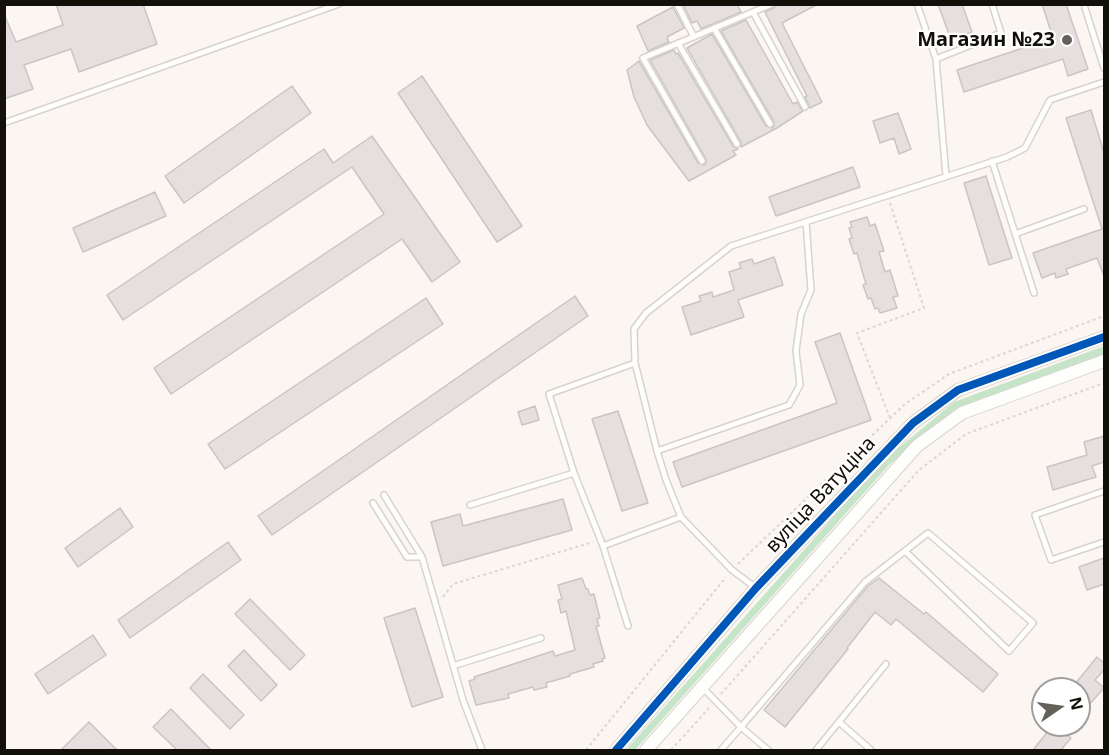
<!DOCTYPE html>
<html>
<head>
<meta charset="utf-8">
<style>
  body { margin:0 }
  #map { position:relative; width:1109px; height:755px; overflow:hidden; background:#fbf6f1; font-family:"Noto Sans",sans-serif }
  canvas { display:block }
  .frame { position:absolute; inset:0; border:6px solid #130f09; pointer-events:none }
  .north { position:absolute; left:1031px; top:677px; width:60px; height:60px; box-sizing:border-box; background:#fff; border:2px solid #a19f9d; border-radius:50%; rotate:77deg; font-size:16px; font-weight:700; line-height:24px; text-align:center; color:#130f09 }
  .north::after { content:''; display:block; margin:auto; width:21px; height:27px; background:#64605a; clip-path:polygon(50% 0,100% 100%,50% 72%,0 100%) }
</style>
</head>
<body>
<div id="map">
<canvas width="1109" height="755"></canvas>
<div class="frame"></div>
<div class="north">N</div>
</div>
<script>
const context = document.querySelector('canvas').getContext('2d');
context.lineJoin = 'round';
function fillPath(path, color) { context.fillStyle = color; context.fill(path, 'evenodd'); }
const shape = rows => new Path2D(rows.map(r => 'M' + r).join(''));
function strokePath(path, color, width, dash) { context.strokeStyle = color; context.lineWidth = width; context.lineCap = dash ? 'butt' : 'round'; context.setLineDash(dash || []); context.stroke(path); }
function label(font, color, halo, rows, align = 'center') {
  context.font = font + ' "Noto Sans",sans-serif'; context.lineWidth = 4.5; context.setLineDash([]); context.textBaseline = 'middle'; context.strokeStyle = halo; context.fillStyle = color; for (const [text, x, y, turn = 0] of rows) {
    context.save(); context.translate(x, y); context.rotate((+turn || 0) * Math.PI / 180); context.textAlign = isNaN(turn) ? turn : align; if (halo) context.strokeText(text, 0, 0); context.fillText(text, 0, 0); context.restore();
  }
}
fillPath(shape([
  [1104,346,1104,354,955,409,889,465,635,750,626,750,884,460,954,402]
]), '#c6e5c8');
const building = shape([
  [56,4,143,4,157,44,79,72,71,49,24,65,33,89,4,99,4,14,16,42,63,25,56,4],
  [683,4,737,4,741,12,701,29,697,21,692,23,683,4],
  [777,4,818,4,782,23,822,102,810,108,805,97,807,96,765,12,774,8,777,4],
  [938,4,962,4,972,32,951,40,938,4],
  [1042,4,1066,4,1088,69,1068,76,1063,59,964,92,957,70,1053,38,1042,4],
  [673,7,684,28,667,37,669,42,648,51,637,26,673,7],
  [746,20,793,104,797,102,803,111,777,128,741,147,741,142,687,48,712,34,766,126,772,128,774,126,774,122,721,31,746,20],
  [674,50,676,54,678,53,733,146,738,149,733,151,736,155,689,181,647,125,634,97,627,70,639,61,698,163,704,165,706,163,706,159,650,60,674,50],
  [422,76,522,226,497,242,398,93,422,76],
  [292,86,311,113,184,203,165,176,292,86],
  [1091,110,1104,153,1104,276,1097,258,1066,269,1068,274,1056,278,1055,273,1042,278,1033,253,1102,229,1066,118,1091,110],
  [898,113,911,149,899,154,894,138,880,143,873,121,898,113],
  [372,136,460,262,432,282,402,239,171,394,154,368,384,214,352,167,123,320,107,295,324,149,333,163,372,136],
  [853,167,860,187,776,216,769,197,853,167],
  [986,176,1012,258,989,265,964,183,986,176],
  [155,192,166,216,83,252,73,228,155,192],
  [867,217,870,226,875,224,884,251,879,252,885,272,890,270,898,296,893,297,897,308,880,313,878,308,875,309,871,298,868,299,863,285,866,284,863,274,857,253,854,254,849,239,852,238,849,228,852,227,850,222,867,217],
  [774,257,783,285,738,300,744,317,691,335,682,307,701,301,699,296,712,292,713,297,734,290,729,272,741,268,739,263,752,259,754,264,774,257],
  [575,296,588,316,272,535,258,516,575,296],
  [426,298,443,324,225,469,208,444,426,298],
  [840,333,871,420,682,487,673,462,837,403,815,342,840,333],
  [535,406,539,420,522,425,518,412,535,406],
  [618,411,648,503,622,511,592,419,618,411],
  [1104,436,1104,462,1092,466,1096,477,1053,490,1047,467,1087,455,1084,442,1104,436],
  [563,499,572,530,443,566,431,522,460,514,463,526,563,499],
  [120,508,133,527,78,567,65,548,120,508],
  [228,542,241,560,130,638,118,620,228,542],
  [1104,558,1104,584,1087,590,1079,567,1104,558],
  [582,578,586,589,588,589,590,595,594,594,597,607,600,618,597,619,599,626,596,626,605,658,602,659,603,661,593,664,594,667,570,674,570,676,546,683,547,687,534,690,533,687,508,694,509,698,476,705,469,681,475,679,474,677,553,651,555,656,575,650,566,611,561,613,558,600,562,599,558,585,582,578],
  [879,578,924,614,926,612,998,674,983,692,896,619,891,625,875,612,847,648,848,649,785,727,764,710,868,586,879,578],
  [250,599,305,655,290,670,235,614,250,599],
  [415,608,443,697,412,707,384,618,415,608],
  [93,635,106,655,48,694,35,674,93,635],
  [244,650,277,685,261,701,228,666,244,650],
  [1097,657,1104,663,1104,670,1095,680,1104,688,1088,706,1079,699,1079,689,1071,689,1097,657],
  [203,674,244,715,230,729,190,688,203,674],
  [171,709,211,750,177,750,153,727,171,709],
  [89,722,117,750,61,750,89,722],
  [1053,725,1071,738,1061,750,1033,750,1053,725]
]);
fillPath(building, '#e5dfe0');
strokePath(building, '#cac4c4', 1.5);
const service = shape([
  [677,4,694,37],
  [917,4,936,59],
  [1085,8,1104,68],
  [753,12,805,107],
  [714,28,770,124],
  [678,43,737,144],
  [4,123,339,4],
  [702,161,643,58,772,4],
  [992,161,1034,293],
  [946,176,936,59,1001,33,992,4],
  [1015,234,1084,209],
  [635,363,657,451,666,480,681,517,732,570,756,588],
  [657,451,789,405,800,385,796,351,801,314,811,290,806,222],
  [1104,491,1035,515,1051,560,1104,542],
  [384,495,422,557,463,700,482,750],
  [373,503,407,557,422,557],
  [470,505,574,473],
  [603,546,681,517],
  [628,626,603,546,574,473,549,394,635,363,634,329,646,313,731,246,1007,157,1025,148,1050,100,1104,82],
  [453,666,541,638],
  [702,687,741,727,865,582,928,533,1033,623,1009,651,905,551],
  [839,722,871,750],
  [721,750,741,727,768,750],
  [816,750,886,664]
]);
const tertiary = shape([
  [616,750,756,588,913,423,958,390,1104,337],
  [646,750,917,446,962,413,1104,361]
]);
strokePath(service, '#d8d3ce', 8);
strokePath(tertiary, '#d8d3ce', 14);
strokePath(shape([
  [890,418,857,333,924,308,890,203],
  [738,564,905,404,949,374,1104,316],
  [443,597,453,584,593,542],
  [721,694,919,470,966,434,1104,383],
  [586,750,726,577],
  [671,750,709,708]
]), '#d9d7d6', 2, [3, 3]);
strokePath(service, '#fefefd', 5);
strokePath(tertiary, '#fefefd', 12);
strokePath(shape([
  [616,750,756,588,913,423,958,390,1104,337]
]), '#0057b8', 8);
for (const [x, y, r, color] of [
  [1067,40,6,"#64605a"]
]) { const dot = new Path2D(); dot.arc(x, y, r, 0, 2 * Math.PI); context.fillStyle = color; context.fill(dot); strokePath(dot, '#fff', 2); }
label('bold 20px', '#130f09', '#fff', [
  ["Магазин №23",1055,40]
], 'right');
label('20px', '#130f09', '#fff', [
  ["вуліца Ватуціна",821,495,-47]
]);
</script>
</body>
</html>
